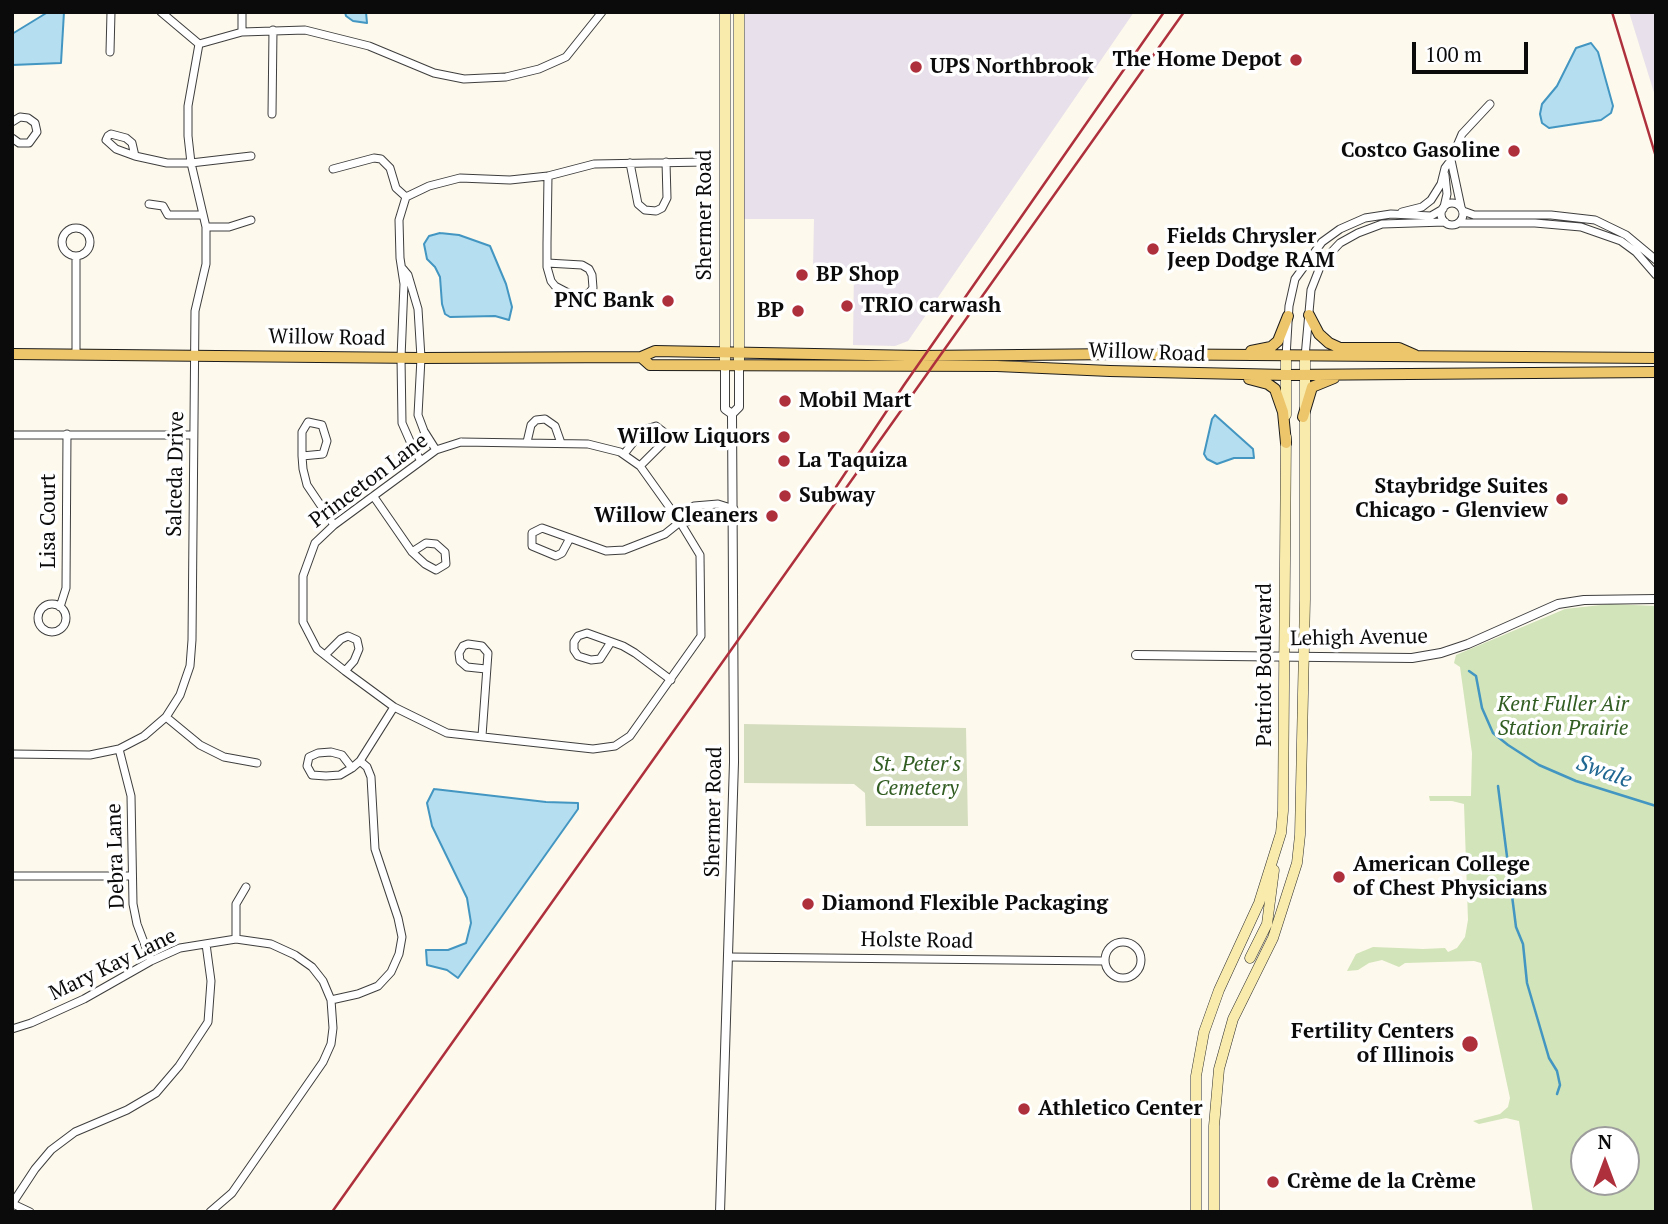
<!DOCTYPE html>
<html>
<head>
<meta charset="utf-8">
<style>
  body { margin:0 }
  #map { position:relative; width:1668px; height:1224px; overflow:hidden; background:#fdf9ec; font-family:"PT Serif",serif }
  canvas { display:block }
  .frame { position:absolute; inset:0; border:14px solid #0b0b0b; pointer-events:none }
  .north { position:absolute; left:1570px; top:1126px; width:70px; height:70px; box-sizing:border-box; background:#fff; border:2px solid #9d9d9d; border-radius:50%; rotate:0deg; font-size:19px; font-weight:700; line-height:28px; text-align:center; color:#0b0b0b }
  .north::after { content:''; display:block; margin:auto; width:24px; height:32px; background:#af303d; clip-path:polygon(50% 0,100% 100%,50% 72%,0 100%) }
  .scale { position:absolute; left:1412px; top:42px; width:116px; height:32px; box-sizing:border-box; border:4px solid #0b0b0b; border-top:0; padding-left:9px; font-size:21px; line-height:24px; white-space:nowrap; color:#0b0b0b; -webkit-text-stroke:5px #fff; paint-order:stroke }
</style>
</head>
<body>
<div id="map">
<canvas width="1668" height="1224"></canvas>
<div class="frame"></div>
<div class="north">N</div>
<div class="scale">100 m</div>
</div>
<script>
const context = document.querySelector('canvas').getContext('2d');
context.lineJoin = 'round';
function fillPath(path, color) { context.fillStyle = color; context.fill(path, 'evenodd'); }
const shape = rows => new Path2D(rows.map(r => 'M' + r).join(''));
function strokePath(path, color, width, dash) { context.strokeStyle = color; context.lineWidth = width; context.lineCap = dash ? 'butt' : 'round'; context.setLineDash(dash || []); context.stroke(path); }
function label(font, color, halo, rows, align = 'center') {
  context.font = font + ' "PT Serif",serif'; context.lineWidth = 7; context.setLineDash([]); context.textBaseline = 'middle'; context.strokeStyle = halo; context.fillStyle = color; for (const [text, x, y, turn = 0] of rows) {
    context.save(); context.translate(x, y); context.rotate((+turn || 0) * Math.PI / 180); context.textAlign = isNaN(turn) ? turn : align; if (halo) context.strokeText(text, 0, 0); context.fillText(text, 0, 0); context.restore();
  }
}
fillPath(shape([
  [745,12,1134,12,908,341,895,346,853,345,854,268,813,268,814,219,744,219],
  [1629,12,1656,12,1656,99]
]), '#e8e0ea');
fillPath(shape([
  [1610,604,1656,606,1656,1212,1533,1212,1519,1121,1506,1118,1479,1124,1473,1121,1500,1114,1508,1107,1510,1098,1481,963,1474,961,1405,963,1399,967,1382,960,1369,963,1358,970,1347,971,1356,954,1373,947,1423,949,1445,948,1448,952,1457,948,1465,937,1468,920,1464,804,1452,801,1430,801,1429,796,1471,796,1472,753,1460,667,1454,663,1456,655,1565,609],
  [1626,1140,1626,1182,1584,1182,1584,1140]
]), '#d2e4b9');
fillPath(shape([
  [744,724,966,728,968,826,866,826,865,793,854,784,744,783]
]), '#d5ddbf');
const water = shape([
  [48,12,64,12,61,63,12,65,12,34,48,12],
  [345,12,366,12,367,23,353,21,346,16,345,12],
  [1591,43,1598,52,1613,106,1611,113,1601,120,1549,128,1542,123,1540,114,1542,104,1557,86,1576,48,1591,43],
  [440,233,459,235,490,246,506,284,512,307,509,320,495,316,450,317,445,314,442,304,440,277,435,267,427,259,424,244,429,236,440,233],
  [1215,415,1253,449,1254,458,1234,458,1217,464,1207,459,1204,454,1212,419,1215,415],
  [434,789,546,802,578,803,578,809,458,978,447,970,427,965,426,950,448,950,466,943,471,923,467,898,432,826,427,803,434,789]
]);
fillPath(water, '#b5def0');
strokePath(water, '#4296c1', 2);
strokePath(shape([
  [1469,671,1476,676,1482,708,1493,733,1508,745,1539,765,1576,781,1656,806],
  [1498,786,1516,927,1523,944,1527,983,1549,1058,1557,1071,1560,1085,1557,1094]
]), '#4296c1', 2.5);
const minor = shape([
  [161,12,199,44,242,32,305,30,369,46,434,73,464,79,506,77,539,69,566,57,602,12],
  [242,32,242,12],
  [110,52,111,12],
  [272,114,273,30],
  [12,122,20,117,28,118,35,123,37,132,29,143,19,143,12,138],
  [135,156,132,143,126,138,111,134,108,136,106,140,116,149,135,156,167,163,191,163,251,156],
  [1451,160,1461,207],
  [630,163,638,204,645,210,656,211,662,208,667,198,666,162],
  [333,169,374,158,381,159,390,168,396,188,406,197,429,186,460,178,510,180,548,176,594,164,706,162],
  [406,197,399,220,400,258,404,284,401,358,402,423,413,448,421,461],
  '1441 214a11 11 0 1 1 22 0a11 11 0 1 1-22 0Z',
  [149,204,163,206,168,215,202,215],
  [1444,207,1447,194,1445,175],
  [1463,211,1474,215,1551,215,1595,220,1626,235,1656,260],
  [1402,212,1422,207,1431,200,1441,184,1445,168,1451,160,1462,134,1490,104],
  [1459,223,1535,223,1581,227,1621,241,1636,252,1656,275],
  [206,227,229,227,251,220],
  '62 242a14 14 0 1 1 28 0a14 14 0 1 1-28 0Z',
  [76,257,76,354],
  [547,263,582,265,589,269,592,275,593,288,589,293,574,296,555,286,551,281,547,267,547,243,548,176],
  [403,269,408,275,418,309,421,358,418,415,424,431,436,450],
  [1286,357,1289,306,1295,279,1322,242,1340,229,1365,218,1391,214,1431,216,1443,209],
  [1305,357,1311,290,1322,262,1340,243,1358,233,1382,224,1445,222],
  [12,435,193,435],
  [461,442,588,444,620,452,640,466,680,522,700,555,701,636,630,736,615,746,593,749,447,733,394,707,345,671,317,649,303,622,303,576,315,543,334,525,436,450,461,442],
  [527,442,531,425,536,420,545,419,555,426,561,443],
  [624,454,643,430,656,426,665,433,666,440,640,466],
  [302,456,302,432,308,422,322,425,327,441,323,454,302,456,303,469,307,485,334,525],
  [374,497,412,552,425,564,436,570,446,564,445,552,436,544,426,543,412,552],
  [680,522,687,522,700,514,719,513,733,509],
  [570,538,562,553,556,556,532,546,532,533,542,528,570,538,606,551,624,550,665,534,680,522,682,514,694,506,718,504,734,509],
  '38 618a14 14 0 1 1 28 0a14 14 0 1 1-28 0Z',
  [60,607,66,588,67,434],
  [611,642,600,659,591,660,578,656,574,650,574,642,578,636,587,633,623,646,635,653,671,680],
  [325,655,341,639,348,636,357,640,359,649,354,661,345,671],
  [166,717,200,745,224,757,257,763],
  [482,736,488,653,482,646,468,644,463,646,459,653,460,661,467,667,486,669],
  [119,749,131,796,133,904,137,924,151,961],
  [12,754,90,755,119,749,144,736,166,717,180,695,190,666,192,640,195,311,206,264,206,227,191,163,188,136,188,106,199,44],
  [352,768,342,755,331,752,318,753,309,757,307,766,312,775,326,776,340,775,352,768,360,761,394,707],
  [12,876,132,876],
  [236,939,236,904,246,887],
  '1105 960a18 18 0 1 1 36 0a18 18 0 1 1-36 0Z',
  [730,957,1104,961],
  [331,1000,358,994,378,986,391,972,399,954,402,937,398,918,375,849,371,777,367,767,360,761],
  [12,1029,31,1023,84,999,151,961,180,948,236,939,271,944,295,955,312,967,323,981,331,1000,333,1028,331,1044,323,1062,232,1193,210,1212],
  [12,1204,35,1169,51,1150,75,1132,127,1110,156,1093,179,1066,208,1022,211,981,206,944],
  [13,1204,30,1212]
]);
const tertiary = shape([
  [725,366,725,409,732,414],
  [1136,655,1412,658,1441,653,1468,644,1558,604,1584,600,1656,599],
  [720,1212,734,762,732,414,739,407,739,366]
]);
const secondary = shape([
  [739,12,739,366],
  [725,366,725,12],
  [1286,415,1286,357],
  [1250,958,1267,924,1274,870],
  [1196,1212,1196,1076,1204,1032,1219,990,1259,903,1281,833,1283,811,1286,437],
  [1214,1212,1214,1126,1219,1069,1233,1019,1273,938,1297,863,1300,835,1305,599,1305,357]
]);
const primary = shape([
  [1309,315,1319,334,1329,343,1340,348,1399,348,1415,355],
  [1251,351,1271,347,1278,341,1288,316],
  [12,354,421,358,641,357,655,351,920,356,1120,354,1656,358],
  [641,357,650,365,997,366,1110,371,1286,375,1656,372],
  [1249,379,1268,384,1275,389,1283,412,1286,443],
  [1303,417,1312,387,1334,378]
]);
strokePath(minor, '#3e3e3e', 9);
strokePath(tertiary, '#3e3e3e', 10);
strokePath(secondary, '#2d2d2d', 11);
strokePath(primary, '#1c1c1c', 12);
strokePath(minor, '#fff', 7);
strokePath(tertiary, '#fff', 8);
strokePath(secondary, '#f8ebac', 10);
strokePath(primary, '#edc66c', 10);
strokePath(shape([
  [1612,12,1656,157],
  [836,487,904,385,1164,12],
  [332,1212,1184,12]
]), '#af303d', 2.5);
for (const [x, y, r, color] of [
  [1296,60,7,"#af303d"],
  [916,67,7,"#af303d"],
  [1514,151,7,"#af303d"],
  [1153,249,7,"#af303d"],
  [802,275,7,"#af303d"],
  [668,301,7,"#af303d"],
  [847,306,7,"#af303d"],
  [798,311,7,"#af303d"],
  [785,401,7,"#af303d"],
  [784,437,7,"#af303d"],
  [784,461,7,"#af303d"],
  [785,496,7,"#af303d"],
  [1562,499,7,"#af303d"],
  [772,516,7,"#af303d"],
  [1339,877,7,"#af303d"],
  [808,904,7,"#af303d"],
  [1470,1044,9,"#af303d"],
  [1024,1109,7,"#af303d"],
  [1273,1182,7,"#af303d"]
]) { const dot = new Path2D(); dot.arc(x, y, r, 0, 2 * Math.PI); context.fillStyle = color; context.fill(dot); strokePath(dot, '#fff', 2.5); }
label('bold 21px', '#0b0b0b', '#fff', [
  ["The Home Depot",1282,60,"right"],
  ["UPS Northbrook",930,67],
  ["Costco Gasoline",1500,151,"right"],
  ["Fields Chrysler",1167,237],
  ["Jeep Dodge RAM",1167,261],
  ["BP Shop",816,275],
  ["PNC Bank",654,301,"right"],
  ["TRIO carwash",861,306],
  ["BP",784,311,"right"],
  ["Mobil Mart",799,401],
  ["Willow Liquors",770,437,"right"],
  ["La Taquiza",798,461],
  ["Staybridge Suites",1548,487,"right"],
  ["Chicago - Glenview",1548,511,"right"],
  ["Subway",799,496],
  ["Willow Cleaners",758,516,"right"],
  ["American College",1353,865],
  ["of Chest Physicians",1353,889],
  ["Diamond Flexible Packaging",822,904],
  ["Fertility Centers",1454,1032,"right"],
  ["of Illinois",1454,1056,"right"],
  ["Athletico Center",1038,1109],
  ["Crème de la Crème",1287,1182]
], 'left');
label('21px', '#0b0b0b', '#fff', [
  ["Shermer Road",705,215,-90],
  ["Willow Road",327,338,1],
  ["Willow Road",1147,353,2],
  ["Salceda Drive",176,474,-89],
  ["Princeton Lane",369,481,-37],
  ["Lisa Court",49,521,-90],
  ["Lehigh Avenue",1359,638,-1],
  ["Patriot Boulevard",1265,665,-90],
  ["Shermer Road",714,812,-89],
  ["Debra Lane",116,856,-92],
  ["Holste Road",917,941,1],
  ["Mary Kay Lane",113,965,-26]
]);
label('italic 21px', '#325d22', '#fff', [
  ["Kent Fuller Air",1563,705],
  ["Station Prairie",1563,729],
  ["St. Peter's",917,765],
  ["Cemetery",917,789]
]);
label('italic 23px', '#206792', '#fff', [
  ["Swale",1604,772,20]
]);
</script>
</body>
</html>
